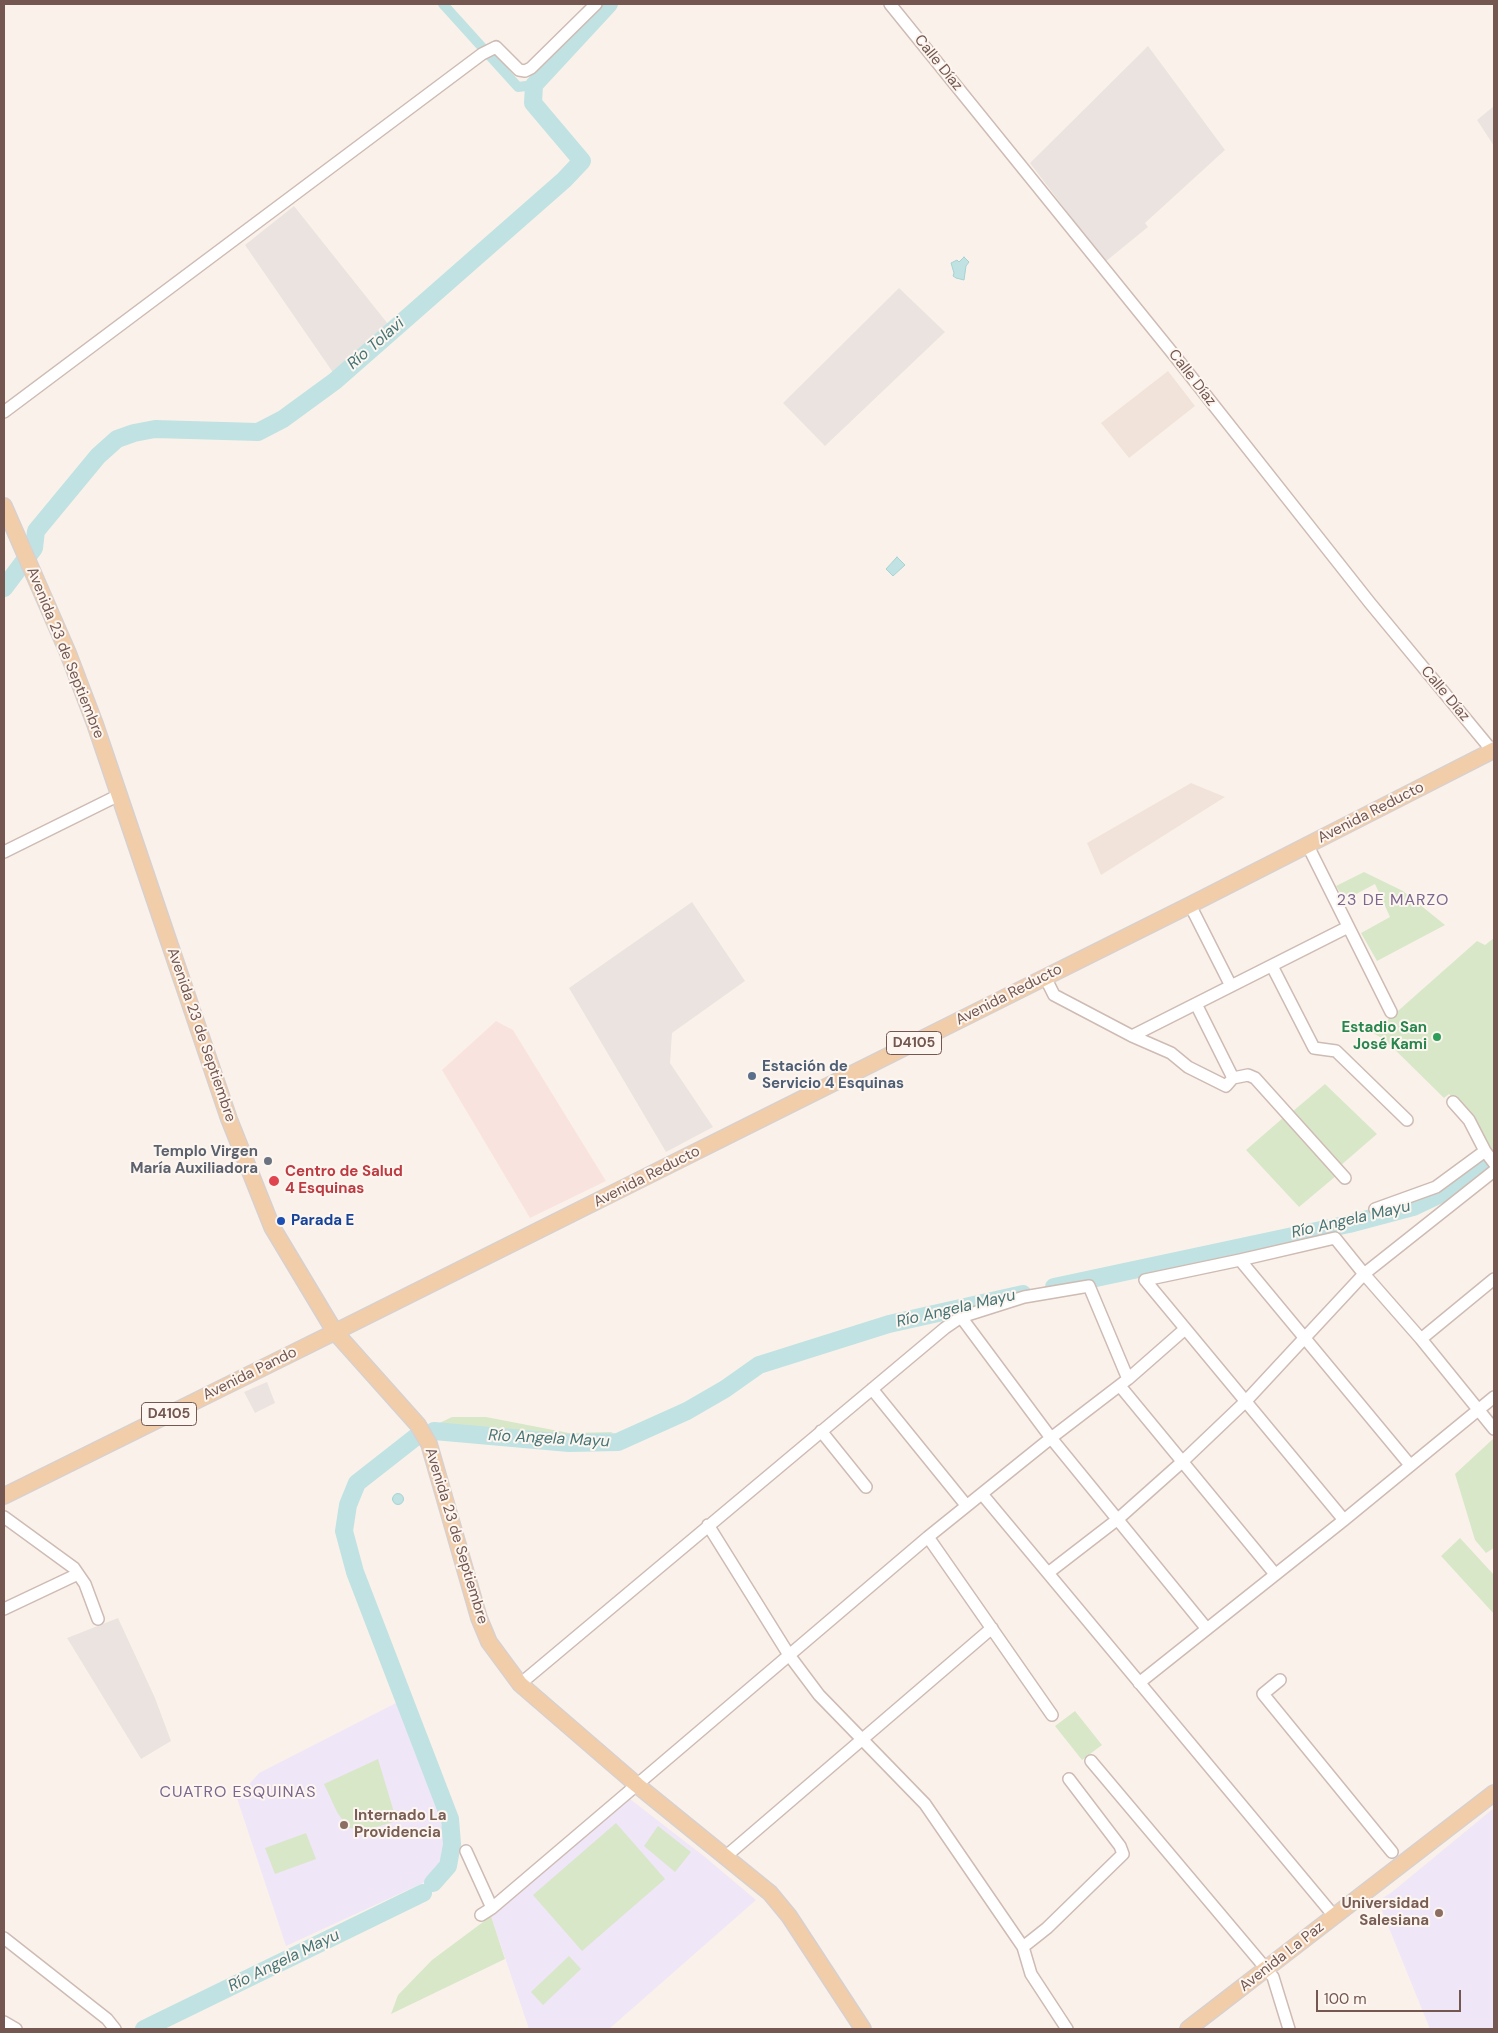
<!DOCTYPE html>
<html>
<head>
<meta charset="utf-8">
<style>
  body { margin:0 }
  #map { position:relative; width:1498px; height:2033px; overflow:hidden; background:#faf2ea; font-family:"DM Sans",sans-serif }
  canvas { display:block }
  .frame { position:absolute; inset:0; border:5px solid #735750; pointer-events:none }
  .scale { position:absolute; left:1316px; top:1990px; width:145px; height:22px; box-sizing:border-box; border:2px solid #735750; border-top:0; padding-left:6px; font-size:15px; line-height:18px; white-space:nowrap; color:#735750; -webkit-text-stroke:4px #fdf6f0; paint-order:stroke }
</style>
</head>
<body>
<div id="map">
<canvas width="1498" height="2033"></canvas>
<div class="frame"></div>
<div class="scale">100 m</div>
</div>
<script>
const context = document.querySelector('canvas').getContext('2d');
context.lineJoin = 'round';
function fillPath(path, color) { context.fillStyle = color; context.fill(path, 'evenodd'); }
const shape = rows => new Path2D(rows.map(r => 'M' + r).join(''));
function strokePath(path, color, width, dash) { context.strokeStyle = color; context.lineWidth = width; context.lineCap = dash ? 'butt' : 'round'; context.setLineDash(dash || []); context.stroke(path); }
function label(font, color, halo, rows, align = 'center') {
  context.font = font + ' "DM Sans",sans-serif'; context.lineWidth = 4; context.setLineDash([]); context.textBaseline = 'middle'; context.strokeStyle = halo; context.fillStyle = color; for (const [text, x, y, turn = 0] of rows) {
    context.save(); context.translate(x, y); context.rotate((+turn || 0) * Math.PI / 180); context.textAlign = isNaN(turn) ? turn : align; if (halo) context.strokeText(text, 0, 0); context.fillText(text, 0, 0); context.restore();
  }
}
fillPath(shape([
  [1168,371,1195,406,1129,458,1101,423],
  [1191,783,1225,797,1101,875,1087,843]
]), '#f1e3d9');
fillPath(shape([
  [496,1021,513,1030,606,1181,530,1218,442,1070]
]), '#f9e3df');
fillPath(shape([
  [1148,46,1225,150,1145,223,1148,227,1105,262,1030,163],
  [1494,106,1494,146,1477,120],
  [294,206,388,324,334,374,245,245],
  [899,288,945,332,825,446,783,403],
  [692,902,745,981,672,1033,670,1063,713,1127,666,1152,569,988],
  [267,1382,275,1403,255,1413,244,1392],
  [118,1618,155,1698,171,1741,141,1759,67,1638]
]), '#eae3df');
fillPath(shape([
  [398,1702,439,1814,444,1836,440,1861,433,1877,425,1882,286,1946,237,1798,259,1773],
  [630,1799,705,1857,756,1900,609,2029,529,2029,491,1916],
  [1494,1808,1494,2029,1430,2029,1378,1901,1392,1892]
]), '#efe6f7');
fillPath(shape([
  [1364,872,1403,891,1445,925,1377,961,1361,933,1390,917,1375,884,1345,900,1336,886],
  [1494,938,1494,1157,1481,1133,1449,1094,1444,1098,1385,1040,1373,1033,1477,941,1485,945],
  [1325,1084,1377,1134,1340,1166,1292,1112],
  [1284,1117,1336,1176,1299,1207,1246,1150],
  [452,1417,486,1417,569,1433,613,1432,603,1437,565,1438,459,1428,431,1427],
  [1494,1438,1494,1548,1486,1553,1475,1540,1455,1474],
  [1460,1538,1494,1575,1494,1614,1441,1556],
  [1075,1711,1102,1745,1082,1760,1055,1726],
  [378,1759,396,1819,393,1822,380,1826,366,1829,348,1828,337,1812,324,1784],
  [616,1823,665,1879,582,1951,533,1895],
  [658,1826,691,1852,675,1872,644,1846],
  [306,1833,316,1859,275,1874,265,1848],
  [491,1916,505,1959,391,2014,398,1995,432,1960],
  [569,1956,581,1969,543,2005,531,1992]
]), '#d9e7c9');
const water = shape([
  [964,257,969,262,966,266,964,280,956,278,953,276,954,273,951,263,957,260,959,262,964,257],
  [897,557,905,565,893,576,886,569,897,557],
  '392.5 1499a5.5 5.5 0 1 1 11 0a5.5 5.5 0 1 1-11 0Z'
]);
fillPath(water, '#c0e2e2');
strokePath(water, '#a7d2d3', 1);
strokePath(shape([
  [443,4,518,87,534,85]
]), '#c0e2e2', 10);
strokePath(shape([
  [4,588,34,548,36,531,98,456,117,439,134,433,155,429,258,432,283,419,335,381,564,180,582,161,533,103,534,85,609,4],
  [1054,1287,1349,1224,1413,1207,1451,1189,1482,1165],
  [434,1431,569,1443,618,1442,687,1411,725,1389,759,1365,889,1324,1023,1294],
  [417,1436,357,1483,348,1505,344,1531,355,1572,450,1819,452,1844,448,1866,433,1883],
  [144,2029,423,1893]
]), '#c0e2e2', 18);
const minor = shape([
  [890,4,1174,355,1370,603,1494,753],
  [4,412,482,54,496,47,519,70,525,71,531,68,596,4],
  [1308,846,1391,1012],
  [4,852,119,795],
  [1190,905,1231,986],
  [1272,966,1314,1048,1336,1051,1407,1120],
  [1045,977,1054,995,1132,1036,1171,1053,1188,1067,1226,1086,1233,1078],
  [1196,1004,1233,1078,1248,1075,1255,1078,1345,1178],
  [1132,1036,1348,927],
  [1453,1102,1469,1120,1485,1151,1494,1163],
  [1375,1209,1436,1187,1485,1151],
  [1240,1260,1410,1465],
  [961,1317,1051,1438,1207,1629],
  [1421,1339,1494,1279],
  [1120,1386,1275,1574],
  [872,1389,966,1505],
  [821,1431,866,1487],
  [982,1494,1334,1916],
  [4,1517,74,1568,85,1584,98,1619],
  [1344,1520,1145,1280,1240,1260,1335,1238,1364,1274,1421,1339,1494,1429],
  [708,1525,789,1655,819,1695,925,1804,1023,1947,1031,1974,1067,2029],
  [928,1537,1052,1715],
  [1048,1573,1118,1519,1182,1462,1246,1401,1364,1274,1494,1171],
  [4,1609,78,1574],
  [1280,1680,1263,1694,1392,1852],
  [1139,1683,1344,1520,1494,1397],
  [520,1684,945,1328,961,1317,1024,1297,1089,1286,1128,1379],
  [1091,1761,1273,1977,1289,2029],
  [466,1851,492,1908],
  [725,1857,992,1628],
  [481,1915,492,1908,928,1537,1051,1438,1128,1379,1185,1329],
  [4,1938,107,2019,115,2029],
  [1023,1947,1047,1928,1123,1854,1120,1846,1069,1779],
  [4,2022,16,2029]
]);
const major = shape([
  [4,506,68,653,95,724,229,1119,272,1227,335,1332,418,1425,429,1444,479,1618,489,1642,520,1684,637,1785,770,1893,789,1916,863,2029],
  [4,1496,335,1332,1190,905,1494,750],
  [1188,2029,1494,1793]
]);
strokePath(minor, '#cebbb4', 14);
strokePath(major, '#d8d0ce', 18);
strokePath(minor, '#fff', 11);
strokePath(major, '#f2cdaa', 15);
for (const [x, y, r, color] of [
  [1437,1037,5,"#2e9e5b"],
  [752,1076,5,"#5c6f8a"],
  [268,1161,5,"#6b7280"],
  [274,1181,6,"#e0444e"],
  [281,1221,5,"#1a4fb4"],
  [344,1825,5,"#8d6e63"],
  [1439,1913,5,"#8d6e63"]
]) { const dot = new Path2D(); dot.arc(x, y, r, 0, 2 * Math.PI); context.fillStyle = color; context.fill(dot); strokePath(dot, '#fdf6f0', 2); }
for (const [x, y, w] of [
  [914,1043,55],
  [169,1414,55]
]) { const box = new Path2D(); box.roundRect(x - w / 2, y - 11.5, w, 23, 4); context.fillStyle = '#fdf6f0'; context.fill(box); strokePath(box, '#735750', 1); }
label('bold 14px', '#735750', null, [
  ["D4105",914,1043],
  ["D4105",169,1414]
]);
label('15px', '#735750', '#fdf6f0', [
  ["Calle Díaz",938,63,51],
  ["Calle Díaz",1192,378,52],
  ["Avenida 23 de Septiembre",65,653,68],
  ["Calle Díaz",1445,694,50],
  ["Avenida Reducto",1371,813,-27],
  ["Avenida Reducto",1009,995,-27],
  ["Avenida 23 de Septiembre",201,1035,71],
  ["Avenida Reducto",647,1177,-27],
  ["Avenida Pando",250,1374,-26],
  ["Avenida 23 de Septiembre",456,1536,73],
  ["Avenida La Paz",1282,1957,-38]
]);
label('bold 15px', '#27864d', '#fdf6f0', [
  ["Estadio San",1427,1028],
  ["José Kami",1427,1045]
], 'right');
label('bold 15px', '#4e5e75', '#fdf6f0', [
  ["Estación de",762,1067],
  ["Servicio 4 Esquinas",762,1084]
], 'left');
label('bold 15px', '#5b616d', '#fdf6f0', [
  ["Templo Virgen",258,1152],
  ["María Auxiliadora",258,1169]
], 'right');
label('bold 15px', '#be3a42', '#fdf6f0', [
  ["Centro de Salud",285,1172],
  ["4 Esquinas",285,1189]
], 'left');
label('bold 15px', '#164399', '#fdf6f0', [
  ["Parada E",291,1221]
], 'left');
label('bold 15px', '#785e54', '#fdf6f0', [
  ["Internado La",354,1816],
  ["Providencia",354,1833],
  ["Universidad",1429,1904,"right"],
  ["Salesiana",1429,1921,"right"]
], 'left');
label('italic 16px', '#457576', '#fdf6f0', [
  ["Río Tolavi",376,344,-41],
  ["Río Angela Mayu",1351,1220,-13],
  ["Río Angela Mayu",956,1309,-13],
  ["Río Angela Mayu",549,1439,3],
  ["Río Angela Mayu",284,1961,-26]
]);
context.letterSpacing = '1px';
label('16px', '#7c678e', '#fdf6f0', [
  ["23 DE MARZO",1393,901],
  ["CUATRO ESQUINAS",238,1793]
]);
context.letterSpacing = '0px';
</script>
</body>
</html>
